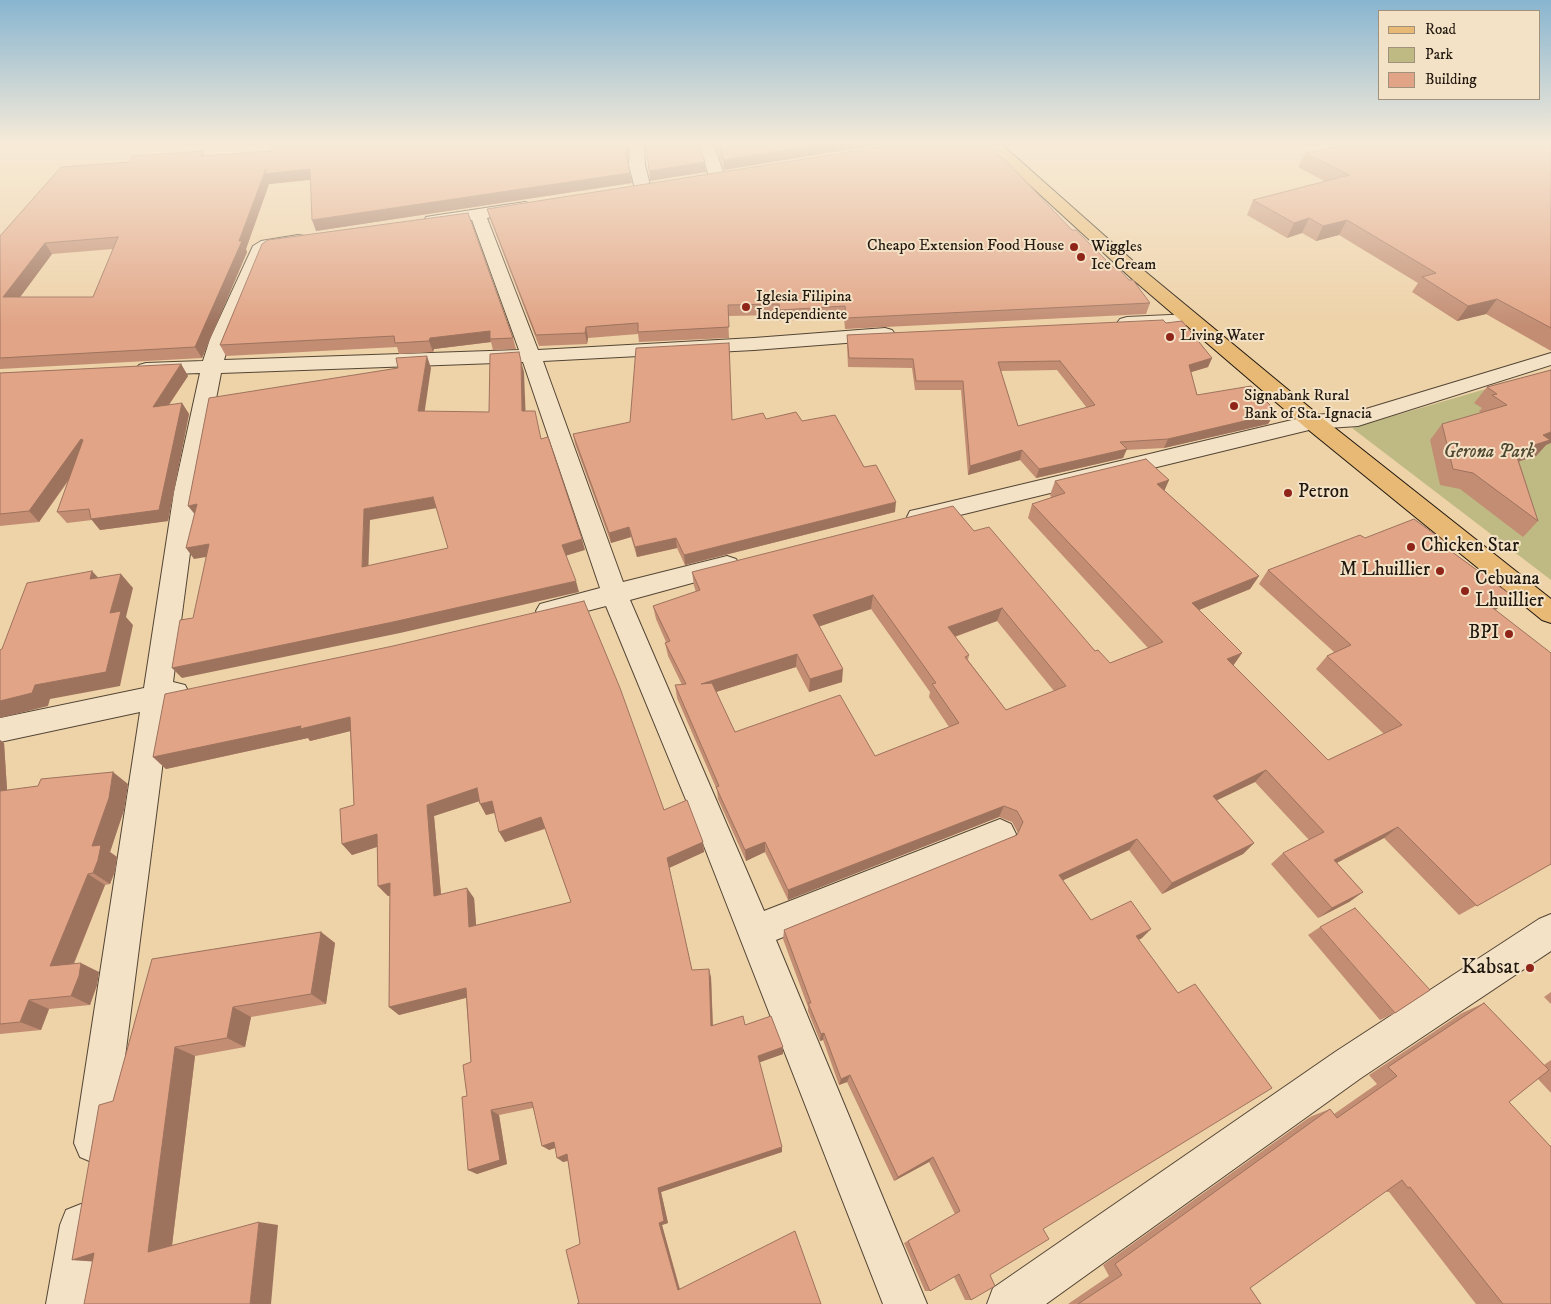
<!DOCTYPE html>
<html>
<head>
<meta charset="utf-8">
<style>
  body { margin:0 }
  #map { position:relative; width:1551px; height:1304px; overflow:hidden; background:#eed2a8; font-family:"IM FELL DW Pica",serif }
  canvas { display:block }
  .legend { position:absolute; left:1378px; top:10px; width:162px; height:90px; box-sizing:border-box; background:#f4e2c6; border:1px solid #a0917d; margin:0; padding:6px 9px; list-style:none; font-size:15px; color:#21180f }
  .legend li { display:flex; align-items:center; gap:10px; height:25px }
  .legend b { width:25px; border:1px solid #a0917d }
</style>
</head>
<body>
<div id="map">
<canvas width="1551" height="1304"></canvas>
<ul class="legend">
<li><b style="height:6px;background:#e7b974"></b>Road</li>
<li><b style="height:14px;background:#bfba83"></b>Park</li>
<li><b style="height:14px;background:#e1a486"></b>Building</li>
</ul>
</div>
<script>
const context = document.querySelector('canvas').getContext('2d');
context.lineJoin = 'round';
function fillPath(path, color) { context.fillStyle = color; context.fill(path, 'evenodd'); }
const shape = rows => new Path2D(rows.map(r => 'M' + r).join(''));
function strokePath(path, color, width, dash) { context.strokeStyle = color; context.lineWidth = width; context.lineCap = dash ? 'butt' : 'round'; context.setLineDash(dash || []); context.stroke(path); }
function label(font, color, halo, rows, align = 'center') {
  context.font = font + ' "IM FELL DW Pica",serif'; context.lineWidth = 4; context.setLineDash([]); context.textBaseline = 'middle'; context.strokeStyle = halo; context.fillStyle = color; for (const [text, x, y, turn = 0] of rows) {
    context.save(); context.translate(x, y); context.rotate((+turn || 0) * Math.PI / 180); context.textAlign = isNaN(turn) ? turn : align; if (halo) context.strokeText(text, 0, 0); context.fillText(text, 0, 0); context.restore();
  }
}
fillPath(shape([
  [1551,370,1551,580,1352,428]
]), '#bfba83');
const minor = shape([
  [630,143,644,143,645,165,651,189,649,192,643,194,635,189,629,165,630,143],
  [699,143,713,143,725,177,722,180,712,180,709,177,699,143],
  [844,143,859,143,867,155,865,158,855,158,844,143],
  [525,202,531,204,533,207,531,210,487,218,538,350,754,338,885,328,892,330,895,334,892,338,885,340,754,350,543,361,623,582,727,556,736,559,740,565,736,571,630,600,764,911,1000,819,1011,824,1016,834,1011,844,776,940,927,1304,883,1304,686,800,606,606,549,621,540,618,536,611,540,604,600,588,523,362,221,373,198,492,173,682,185,685,189,693,185,701,170,706,114,1143,108,1157,94,1163,80,1157,74,1143,140,712,0,742,0,718,144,688,174,492,200,373,146,375,139,373,136,369,139,365,146,363,203,361,210,339,253,246,261,241,298,235,304,236,306,240,304,244,272,249,266,253,230,339,224,360,519,350,472,220,432,226,426,225,424,221,426,217,432,216,525,202],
  [1191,314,1198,316,1201,320,1198,324,1127,329,1120,327,1117,323,1120,319,1127,317,1191,314],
  [1551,353,1551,365,1358,426,1313,429,919,525,910,523,907,517,910,511,919,509,1313,415,1356,412,1551,353],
  [1551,914,1551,951,1361,1078,1046,1304,987,1304,993,1288,1335,1052,1539,919,1551,914],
  [81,1204,96,1210,102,1225,90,1304,46,1304,60,1225,66,1210,81,1204]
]);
const major = shape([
  [984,143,1000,143,1142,269,1321,417,1551,599,1551,623,1542,620,1305,427,1130,277,984,143]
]);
strokePath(minor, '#544635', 2);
strokePath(major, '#21180f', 2);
fillPath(minor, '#f4e2c6');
fillPath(major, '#e7b974');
fillPath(shape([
  [273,143,630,143,628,162,632,183,316,231,311,180,269,184,246,249,247,252,202,358,0,369,0,236,130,162,203,151,205,156,271,151],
  [113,249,93,297,20,297,52,254],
  [715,143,888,143,724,170],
  [1551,143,1551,351,1486,314,1457,321,1412,292,1418,283,1339,235,1316,241,1302,233,1287,238,1247,215,1253,200,1326,182,1298,167,1305,153],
  [487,209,1072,230,1150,303,1146,314,845,329,844,317,780,321,779,315,728,316,729,338,639,342,638,334,588,338,587,344,539,346,490,219],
  [262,244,513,338,516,349,493,350,491,342,434,349,433,352,399,354,397,347,226,356,220,345],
  [1166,323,1212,358,1208,367,1191,372,1197,395,1274,414,1268,424,1164,448,1126,450,1123,458,1036,478,1020,460,968,475,961,390,915,390,912,368,848,367,847,344,847,335],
  [1057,370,1087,408,1018,426,1001,371],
  [181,364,188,376,169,405,182,403,189,414,168,521,100,530,92,520,67,523,57,512,69,480,39,522,0,526,0,373],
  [1551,370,1546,445,1536,456,1519,461,1538,521,1523,537,1460,489,1440,485,1430,440,1442,424,1481,413,1479,411,1482,408,1474,403,1487,387],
  [766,419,802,421,864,467,895,512,685,565,677,548,637,557,631,537,611,543,575,444,573,434,732,420],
  [1169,480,1164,490,1259,576,1250,589,1199,610,1242,653,1233,665,1328,760,1384,734,1316,669,1327,656,1334,652,1259,584,1268,570,1365,538,1450,550,1511,595,1495,610,1551,864,1459,915,1384,838,1337,863,1363,892,1349,902,1318,918,1271,864,1283,853,1309,840,1255,782,1217,800,1254,843,1243,854,1162,894,1129,850,1063,880,1091,920,1142,938,1139,940,1043,1229,990,1275,971,1300,965,1300,954,1277,930,1291,925,1291,904,1243,955,1214,929,1162,894,1181,847,1082,839,1085,823,1040,820,1041,808,1011,808,1007,783,939,784,930,1017,835,1018,833,1012,822,999,817,788,900,765,852,746,861,718,799,717,790,677,698,675,685,682,685,668,656,665,643,666,642,656,619,653,606,696,592,694,586,692,572,974,531,1095,651,1110,663,1148,648,1028,518,1032,504,1052,498,1050,495,1055,481],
  [871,609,930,692,929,697,949,727,875,756,735,732,716,692,796,667,809,692,842,682,819,626],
  [997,621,1054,691,1006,710,968,660,969,655,955,637],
  [393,646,664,810,703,842,704,852,669,868,692,970,711,977,713,1026,745,1025,783,1047,783,1054,759,1062,782,1147,782,1152,661,1192,668,1223,662,1225,680,1289,821,1304,579,1303,580,1244,568,1161,563,1162,555,1148,549,1150,533,1108,499,1115,507,1164,477,1174,468,1170,467,1096,471,1062,466,998,399,1015,389,1007,390,896,388,896,378,886,377,847,352,855,342,844,354,805,350,731,310,741,308,738,166,769,153,757],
  [479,801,486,815,494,813,505,842,545,829,571,902,476,925,474,898,441,894,434,816],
  [0,740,4,743,7,790,128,784,124,810,110,852,117,857,115,871,110,884,105,885,74,964,99,972,97,985,90,1005,49,1009,41,1030,0,1034],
  [1320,927,1395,1013,1380,1020,1308,935],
  [321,932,335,943,326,1004,251,1017,245,1047,195,1056,172,1245,278,1225,92,1261,72,1260,113,1101,152,959],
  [1551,992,1551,1004,1544,997],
  [1484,1003,1544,1065,1551,1060,1551,1093,1538,1079,1509,1102,1550,1146,1551,1145,1551,1304,1476,1304,1389,1192,1387,1192,1386,1191,1250,1288,1261,1304,1068,1304,1109,1276,1103,1265,1307,1119,1312,1116,1330,1109,1334,1114,1377,1084,1369,1075,1462,1013]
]), '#c28d73');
fillPath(shape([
  [627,143,630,143,627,165,626,155],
  [827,143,888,143,724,170,724,160],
  [705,162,706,172,650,181,649,171],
  [266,169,310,169,315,179,269,184,246,249,247,252,202,358,195,347],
  [630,173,632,183,316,231,312,220],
  [1309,218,1302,233,1287,238,1294,223],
  [1347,220,1339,235,1316,241,1323,226],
  [45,243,52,254,12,308,3,297],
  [1497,299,1486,314,1457,321,1468,306],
  [586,327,588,338,587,344,585,333],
  [490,331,490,339,491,342,434,349,433,352,429,341,430,338],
  [427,356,431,368,423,423,418,411],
  [1212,358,1208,367,1185,374,1189,365],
  [521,361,524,372,526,423,522,411],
  [181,364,188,376,160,418,153,407],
  [182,403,189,414,168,521,100,530,91,519],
  [1274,414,1268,424,1164,448,1168,439],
  [1551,432,1551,443,1546,445,1536,456,1501,467,1515,451,1543,435],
  [81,439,89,450,39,522,29,511],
  [1127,449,1123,458,1036,478,1039,469],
  [1022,450,1020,460,968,475,970,466],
  [1169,480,1163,494,1157,484],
  [433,497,437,508,370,520,368,579,362,567,364,509],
  [896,502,895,512,685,565,684,555],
  [197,504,197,517,188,506],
  [629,527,631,537,611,543,609,533],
  [676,538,677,548,637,557,635,547],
  [582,539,585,550,565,556,562,545],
  [209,544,218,555,194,559,186,548],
  [92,571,105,585,90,579],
  [121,574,133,588,126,617,133,625,120,686,50,699,48,706,0,718,0,701,35,685,110,613],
  [1259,576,1250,589,1184,616,1192,603],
  [576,581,579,592,400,633,182,678,172,668],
  [873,595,871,609,812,629,813,615],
  [1511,595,1497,609,1476,619,1489,605],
  [1002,608,997,621,945,640,948,627],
  [1242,653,1233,666,1227,659],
  [797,654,796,667,703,696,701,684],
  [843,669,842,682,809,692,810,679],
  [350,717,359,729,310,741,308,738,166,769,153,757,301,726],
  [0,740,4,743,8,805,0,799],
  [1266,770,1255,782,1203,807,1213,796],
  [113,772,128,784,124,810,110,852,117,857,115,871,110,884,93,873,92,846],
  [477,788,483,800,434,816,442,906,434,896,427,805],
  [492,801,498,812,486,815,480,804],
  [1004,806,999,817,788,900,788,890],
  [541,817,546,828,505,842,499,832],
  [1398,827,1384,838,1321,871,1334,860],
  [377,834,386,844,352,855,342,844],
  [1137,839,1129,850,1053,885,1059,875],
  [703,842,704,852,669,868,667,858],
  [765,842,765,852,746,861,745,850],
  [1254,843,1243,854,1162,894,1172,883],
  [88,874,105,885,69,975,50,966],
  [390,883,399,893,388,896,378,886],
  [467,888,474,898,477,936,469,927],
  [1363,892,1349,902,1318,918,1332,908],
  [1151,929,1142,938,1127,945,1136,936],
  [321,932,335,943,326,1004,311,994],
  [81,963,99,972,97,985,90,1005,71,996],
  [709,969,711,977,713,1034,711,1026],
  [466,988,473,996,399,1015,389,1007],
  [29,1000,49,1009,41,1030,20,1022],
  [233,1007,251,1017,245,1047,227,1038],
  [824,1033,823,1040,820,1041,821,1034],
  [175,1047,195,1056,171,1254,148,1252],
  [783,1047,783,1054,758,1063,758,1056],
  [850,1075,847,1082,839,1085,841,1079],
  [491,1110,499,1115,507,1164,477,1174,468,1170],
  [554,1142,560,1146,549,1150,542,1146],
  [782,1147,782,1152,661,1192,668,1223,662,1225,680,1291,678,1290,659,1223,658,1188],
  [567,1154,573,1159,563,1162,557,1158],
  [933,1157,929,1162,894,1181,898,1177],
  [259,1222,278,1225,271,1304,250,1304],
  [94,1253,99,1262,72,1260]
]), '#9e735e');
const building = shape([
  [273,143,627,143,626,155,630,173,312,220,310,169,264,174,266,169,239,241,242,241,195,347,0,358,0,236,61,167,130,162,133,156,203,151,201,156,271,151,273,143],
  [118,237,93,297,3,297,45,243,118,237],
  [646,143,699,143,705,162,649,171,646,143],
  [718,143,827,143,724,160,718,143],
  [906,143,984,143,1009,164,1072,230,1076,230,1114,268,1118,268,1129,280,1133,280,1150,303,846,318,845,306,780,310,779,304,728,305,729,327,638,332,638,323,586,327,585,333,536,335,487,209,906,143],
  [1360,143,1551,143,1551,328,1497,299,1468,306,1422,277,1436,273,1347,220,1323,226,1309,218,1294,223,1253,200,1349,175,1305,153,1360,143],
  [468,213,513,338,490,339,490,331,430,338,429,341,395,343,394,336,220,345,262,244,268,240,468,213],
  [1163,320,1166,323,1182,321,1212,358,1189,365,1197,395,1251,386,1270,405,1274,414,1168,439,1120,442,1127,449,1039,469,1022,450,970,466,963,381,916,381,913,359,849,358,847,335,1163,320],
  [1060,361,1095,405,1018,426,998,362,1060,361],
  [729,343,732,420,763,413,766,419,796,412,802,421,835,415,864,467,876,465,896,502,684,555,676,538,635,547,629,527,609,533,573,434,630,422,636,348,729,343],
  [519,352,521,361,522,411,535,411,541,439,548,437,582,539,562,545,576,581,393,622,172,668,180,620,193,618,209,544,186,548,197,504,188,506,209,398,398,368,396,358,427,356,418,411,489,412,490,354,519,352],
  [433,497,448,548,362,567,364,509,433,497],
  [181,364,153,407,182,403,159,510,91,519,89,509,57,512,83,440,81,439,29,511,0,514,0,373,181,364],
  [1551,370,1551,432,1543,435,1550,440,1515,451,1538,521,1473,473,1453,469,1442,424,1507,405,1492,395,1497,394,1487,387,1551,370],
  [1146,459,1169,480,1157,484,1259,576,1192,603,1242,653,1227,659,1328,760,1402,725,1327,656,1351,645,1268,570,1360,535,1365,538,1414,519,1452,547,1448,549,1511,595,1489,605,1551,653,1551,864,1477,906,1398,827,1334,860,1363,892,1332,908,1283,853,1324,832,1266,770,1213,796,1254,843,1172,883,1137,839,1059,875,1091,920,1131,901,1151,929,1136,936,1178,993,1195,984,1272,1088,1043,1229,1049,1239,990,1275,995,1286,971,1300,959,1274,930,1291,908,1241,960,1211,933,1157,898,1177,850,1075,841,1079,824,1033,821,1034,808,1003,811,1003,784,930,1017,835,1023,822,1017,811,1004,806,788,890,765,842,745,850,716,787,719,786,675,685,686,684,665,643,670,641,653,606,700,590,692,572,953,506,974,531,989,527,1095,651,1098,650,1110,663,1163,642,1032,504,1065,493,1055,481,1146,459],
  [873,595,936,683,932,684,959,723,875,756,840,695,735,732,712,683,701,684,797,654,810,679,843,669,813,615,873,595],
  [1002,608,1066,686,1006,710,965,657,969,655,948,627,1002,608],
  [92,571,90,579,121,574,110,613,121,611,106,672,35,685,32,693,0,701,0,650,2,649,27,583,92,571],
  [584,601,620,688,664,810,687,800,703,842,667,858,692,970,709,969,711,1026,743,1016,745,1025,771,1016,783,1047,758,1056,782,1147,658,1188,664,1221,659,1223,678,1290,795,1231,821,1304,577,1304,579,1303,566,1250,580,1244,567,1154,557,1158,554,1142,542,1146,532,1102,491,1110,500,1160,468,1170,462,1097,467,1096,463,1065,471,1062,466,988,389,1007,390,883,378,886,377,834,342,844,340,809,354,805,350,717,300,729,301,726,153,757,165,694,393,646,584,601],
  [477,788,480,804,492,801,499,832,541,817,571,902,469,927,467,888,434,896,427,805,477,788],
  [113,772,109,798,92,846,101,845,98,860,93,873,88,874,50,966,81,963,79,976,71,996,29,1000,20,1022,0,1024,0,791,38,786,41,779,113,772],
  [1355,908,1430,990,1395,1013,1320,927,1355,908],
  [321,932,311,994,233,1007,227,1038,175,1047,148,1252,259,1222,250,1304,84,1304,94,1253,72,1260,99,1105,113,1101,152,959,321,932],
  [1484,1003,1549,1070,1509,1102,1551,1147,1551,1304,1503,1304,1410,1187,1408,1188,1402,1180,1250,1288,1261,1304,1078,1304,1122,1275,1115,1264,1324,1113,1330,1109,1337,1118,1397,1076,1388,1067,1484,1003]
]);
fillPath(building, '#e1a486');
strokePath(building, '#9e735e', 1);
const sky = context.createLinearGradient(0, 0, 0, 326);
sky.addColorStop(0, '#88b5d0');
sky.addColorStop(0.44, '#f7ebd8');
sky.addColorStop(1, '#f7ebd800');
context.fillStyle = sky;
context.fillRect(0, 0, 1551, 326);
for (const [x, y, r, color] of [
  [1074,247,5,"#8f2418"],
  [1081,257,5,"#8f2418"],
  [746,307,5,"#8f2418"],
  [1170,337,5,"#8f2418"],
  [1234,406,5,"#8f2418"],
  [1288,493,5,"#8f2418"],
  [1411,547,5,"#8f2418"],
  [1440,571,5,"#8f2418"],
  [1465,591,5,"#8f2418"],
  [1509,634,5,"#8f2418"],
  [1530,968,5,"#8f2418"]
]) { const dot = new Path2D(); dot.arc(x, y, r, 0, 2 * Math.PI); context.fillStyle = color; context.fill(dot); strokePath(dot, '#f4e2c6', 2); }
label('16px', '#21180f', '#f4e2c6', [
  ["Cheapo Extension Food House",1064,247,"right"],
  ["Wiggles",1091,248],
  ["Ice Cream",1091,266],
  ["Iglesia Filipina",756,298],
  ["Independiente",756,316],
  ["Living Water",1180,337],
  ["Signabank Rural",1244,397],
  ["Bank of Sta. Ignacia",1244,415]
], 'left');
label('italic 19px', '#504932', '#f4e2c6', [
  ["Gerona Park",1489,453]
]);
label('19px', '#21180f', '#f4e2c6', [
  ["Petron",1298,493],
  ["Chicken Star",1421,547],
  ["M Lhuillier",1430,571,"right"],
  ["Cebuana",1475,580],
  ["Lhuillier",1475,602],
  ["BPI",1499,634,"right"]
], 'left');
label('22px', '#21180f', '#f4e2c6', [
  ["Kabsat",1520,968]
], 'right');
</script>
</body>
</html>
